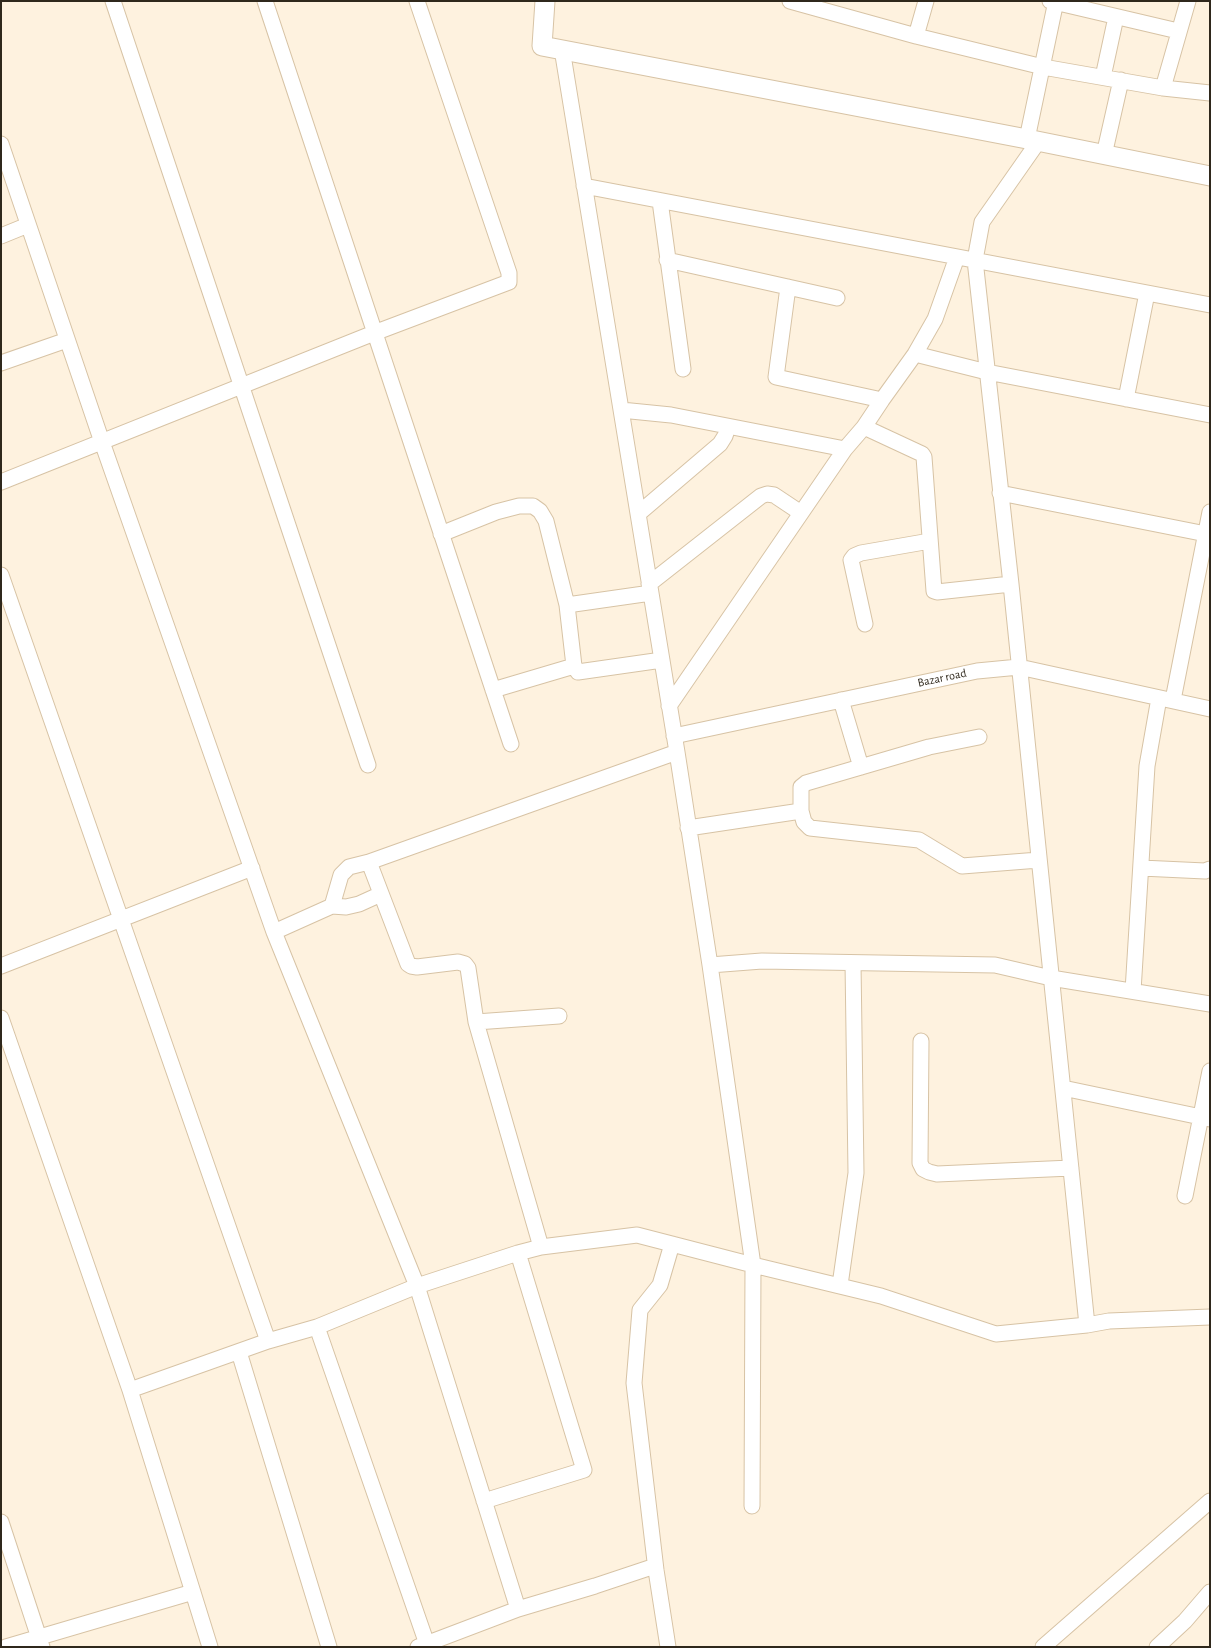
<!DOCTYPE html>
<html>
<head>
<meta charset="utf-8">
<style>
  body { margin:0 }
  #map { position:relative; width:1211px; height:1648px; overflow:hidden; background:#fef2df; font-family:"Alegreya Sans",sans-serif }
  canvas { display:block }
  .frame { position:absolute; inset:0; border:2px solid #2f281c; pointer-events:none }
</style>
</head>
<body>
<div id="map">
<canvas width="1211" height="1648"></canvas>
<div class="frame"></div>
</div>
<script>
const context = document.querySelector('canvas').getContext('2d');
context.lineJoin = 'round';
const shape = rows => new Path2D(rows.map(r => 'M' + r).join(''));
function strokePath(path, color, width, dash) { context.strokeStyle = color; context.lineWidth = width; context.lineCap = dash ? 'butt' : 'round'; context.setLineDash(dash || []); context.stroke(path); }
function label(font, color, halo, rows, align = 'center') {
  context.font = font + ' "Alegreya Sans",sans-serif'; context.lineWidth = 4; context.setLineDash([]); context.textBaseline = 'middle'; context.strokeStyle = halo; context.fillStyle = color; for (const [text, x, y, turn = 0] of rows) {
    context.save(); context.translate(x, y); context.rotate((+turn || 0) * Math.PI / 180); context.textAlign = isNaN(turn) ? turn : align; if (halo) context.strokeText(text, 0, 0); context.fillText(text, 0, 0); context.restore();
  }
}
const minor = shape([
  [113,1,368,765],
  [265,1,511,744],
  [790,1,916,36],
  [926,1,916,36,1043,67,1163,88,1210,93],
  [1050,1,1178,31],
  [562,49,677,752,710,965,753,1265,752,1506],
  [1103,77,1116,17],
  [1163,88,1188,1],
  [1027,139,1056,1],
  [1038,142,982,222,975,260,1011,584,1087,1325],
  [1,144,102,442,274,932,417,1286,518,1609],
  [1104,155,1121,80],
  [584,186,1210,305],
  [660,201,683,369],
  [1,236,28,225],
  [667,260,837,298],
  [788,287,776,377,882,400],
  [915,354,987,372,1210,415],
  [1,363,67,340],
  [1126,399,1147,293],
  [621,410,671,415,845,449,669,706],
  [864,427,922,454,924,457,934,591,937,592,1011,584],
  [845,449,864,427,882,400,915,354,935,319,957,257],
  [1,482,374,333,509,282,509,273,417,1],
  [1000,493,1206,534],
  [638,514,720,444,725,436,728,427],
  [441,534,496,512,519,506,533,506,540,511,546,521,567,605,651,593],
  [1,575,268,1341],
  [649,584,761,496,767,494,774,495,801,513],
  [567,605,574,666,578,672,662,660],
  [865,624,851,560,854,556,861,553,930,541],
  [493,690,574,666],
  [841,700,861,767],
  [1173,700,1210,512],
  [674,736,977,671,1019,667,1210,709],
  [979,737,929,747,806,783,801,787,801,811,804,822,810,828,919,840,962,866,1039,860],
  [688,828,801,811],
  [1141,868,1205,871,1210,869],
  [332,906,341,875,349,867,369,862],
  [274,932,332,906,346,907,359,904,381,894],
  [710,965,762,961,995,965,1051,978,1210,1004],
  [1,966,252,868],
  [1133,991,1147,766,1159,698],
  [1,1018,130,1390,210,1647],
  [476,1022,468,968,465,964,458,962,417,967,411,966,408,964,369,862,677,752],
  [921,1041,920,1163,923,1169,929,1172,937,1174,1071,1168],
  [1063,1088,1210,1119],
  [1185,1196,1210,1071],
  [541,1247,476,1022,559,1016],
  [840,1285,856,1173,853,963],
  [317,1327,428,1647],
  [239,1352,329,1647],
  [130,1390,268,1341,317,1327,417,1286,518,1253,541,1247,637,1235,753,1265,881,1296,996,1334,1087,1325,1109,1321,1210,1317],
  [484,1501,584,1470,518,1253],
  [1,1522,42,1647],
  [6,1647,193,1592],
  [418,1647,518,1609,595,1586,655,1566],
  [668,1647,656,1570,634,1383,640,1310,660,1285,672,1244],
  [1043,1647,1210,1501],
  [1157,1647,1185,1621,1210,1592]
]);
const tertiary = shape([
  [545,1,542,46,1027,139,1210,176]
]);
strokePath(minor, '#d7c3a5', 17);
strokePath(tertiary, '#d7c3a5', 21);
strokePath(minor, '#fff', 15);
strokePath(tertiary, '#fff', 19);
label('12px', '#2f281c', '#fff', [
  ["Bazar road",942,678,-12]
]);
</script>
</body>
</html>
